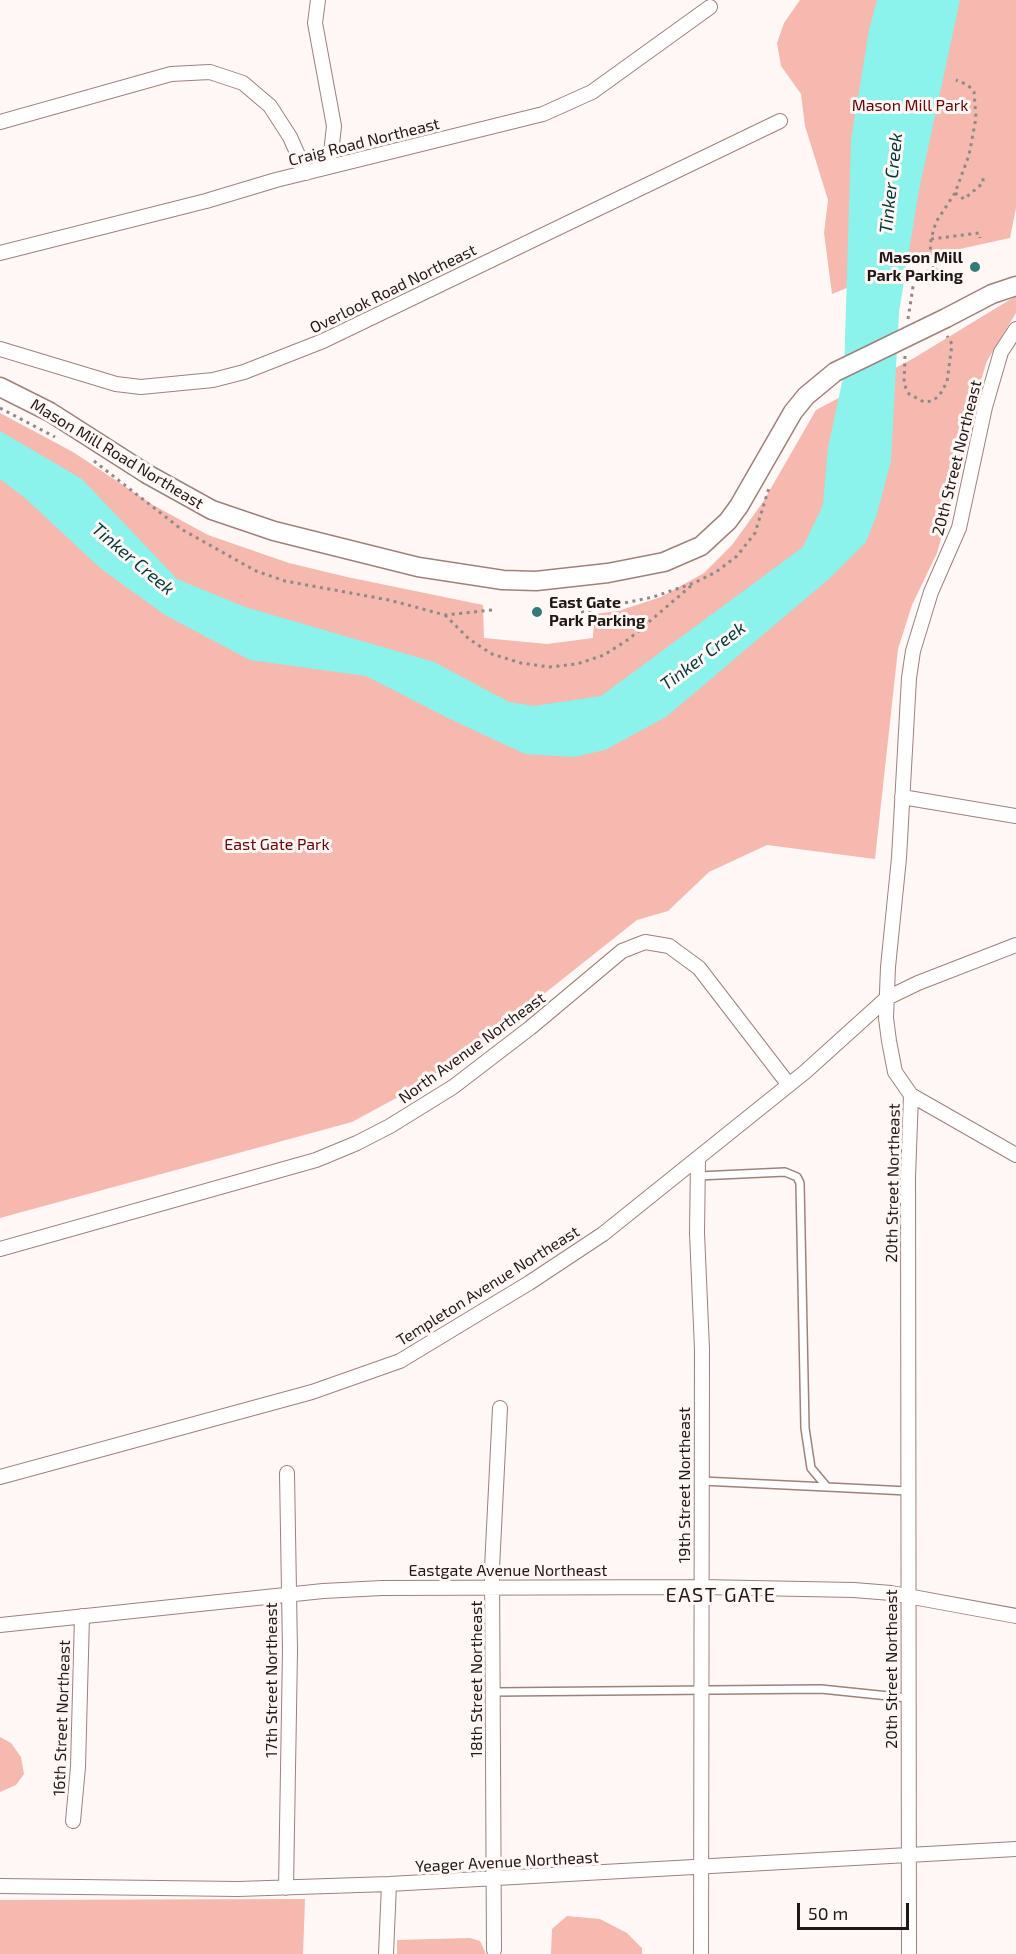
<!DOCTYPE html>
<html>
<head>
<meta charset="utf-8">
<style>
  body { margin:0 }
  #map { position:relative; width:1016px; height:1954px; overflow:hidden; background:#fff8f6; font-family:"Exo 2",sans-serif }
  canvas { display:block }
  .scale { position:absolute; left:797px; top:1903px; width:112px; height:27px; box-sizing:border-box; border:3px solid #221715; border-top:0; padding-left:8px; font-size:18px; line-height:21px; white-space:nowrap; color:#221715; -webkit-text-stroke:4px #fff8f6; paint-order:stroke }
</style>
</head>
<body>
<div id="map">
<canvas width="1016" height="1954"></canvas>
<div class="scale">50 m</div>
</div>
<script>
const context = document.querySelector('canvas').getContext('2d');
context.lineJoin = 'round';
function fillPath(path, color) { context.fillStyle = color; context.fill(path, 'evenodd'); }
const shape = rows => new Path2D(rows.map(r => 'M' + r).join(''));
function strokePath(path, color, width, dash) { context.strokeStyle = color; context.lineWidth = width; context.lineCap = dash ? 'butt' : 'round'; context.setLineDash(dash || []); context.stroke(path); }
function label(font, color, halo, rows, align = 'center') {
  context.font = font + ' "Exo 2",sans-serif'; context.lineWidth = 6; context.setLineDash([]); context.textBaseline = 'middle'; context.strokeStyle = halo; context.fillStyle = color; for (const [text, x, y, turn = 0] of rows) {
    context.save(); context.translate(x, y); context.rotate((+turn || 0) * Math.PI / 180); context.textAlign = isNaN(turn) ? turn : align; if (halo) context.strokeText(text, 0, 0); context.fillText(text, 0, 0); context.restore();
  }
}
fillPath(shape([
  [800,0,1016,0,1016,208,1010,238,923,257,832,294,824,233,828,200,805,126,801,94,781,66,777,43,784,23],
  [1016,296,1016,313,987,361,968,420,954,493,937,553,912,605,898,649,875,859,767,845,709,872,668,911,637,920,477,1047,400,1096,352,1122,0,1218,0,413,73,452,153,505,208,535,289,563,347,577,483,605,484,638,547,644,593,638,594,614,618,611,661,597,704,573,732,545,763,502,816,410,914,358],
  [0,1737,11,1743,21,1757,24,1774,16,1785,0,1792],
  [305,1899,303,1954,0,1954,0,1900],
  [567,1916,600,1919,627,1933,642,1948,642,1954,551,1954,552,1929],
  [470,1938,480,1941,486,1954,397,1954,397,1940]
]), '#f5b9af');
fillPath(shape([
  [877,0,960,0,919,190,899,312,891,461,877,514,866,542,830,578,666,717,605,750,574,757,525,754,450,719,366,676,250,660,165,615,100,568,24,497,0,479,0,431,82,479,177,579,245,607,434,662,509,702,534,706,601,696,803,547,823,505,828,448,844,373,851,140,869,30]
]), '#8bf3eb');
const service = shape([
  [698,1176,785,1172,797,1177,800,1183,805,1428,811,1468,827,1487,908,1491],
  [702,1481,827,1487],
  [494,1692,821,1689,908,1698]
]);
const minor = shape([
  [0,122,171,74,210,72,243,83,270,106,290,137,306,173],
  [317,169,331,153,334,126,315,23,318,0],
  [0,253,206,201,276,180,543,114,592,92,710,7],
  [0,349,116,384,141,387,213,380,244,372,323,341,780,121],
  [902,797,1016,816],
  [911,1095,1016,1155],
  [698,1159,697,1233,702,1349,701,1954],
  [0,1249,316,1160,357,1143,390,1126,453,1087,530,1028,622,951,645,942,669,946,699,968,789,1085],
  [0,1477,312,1392,400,1361,529,1283,603,1234,805,1072,887,998,918,983,1016,945],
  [0,1625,323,1591,382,1588,701,1587,854,1590,891,1593,1016,1616],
  [73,1821,78,1767,82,1616],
  [0,1886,238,1889,389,1884,1016,1849],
  [286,1888,290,1651,287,1473],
  [494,1950,492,1568,500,1408],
  [386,1954,389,1884],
  [909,1954,908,1177,911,1095,895,1072,889,1041,886,1018,888,967,899,858,909,678,913,651,931,592,959,528,985,407,1001,352,1016,329]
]);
const tertiary = shape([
  [946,318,992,294,1016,286],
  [0,387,50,412,147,474,212,510,274,531,418,567,503,580,536,581,608,573,664,562,701,546,728,521,739,506,793,412,806,396,835,372]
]);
strokePath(service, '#9f817b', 10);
strokePath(minor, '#9f817b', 16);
strokePath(tertiary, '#9f817b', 21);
strokePath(shape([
  [955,193,964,199,983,183,983,174],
  [931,239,979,233,980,238],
  [939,278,930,253,931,239,936,222,955,193,969,155,976,118,974,92,968,85,956,80],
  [908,319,913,287,918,277,934,267],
  [905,356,904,384,909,394,924,402,932,401,939,396,947,382,952,344,947,336],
  [0,408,55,437],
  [94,461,181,529,256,571,285,581,389,600,445,615,492,610],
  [581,612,653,597,694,583,716,572,737,556,755,533,769,488],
  [445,615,469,639,492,654,521,663,549,667,577,664,604,655,629,639,692,585]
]), '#928987', 3, [3, 4.5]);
strokePath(service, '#fff', 7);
strokePath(minor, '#fff', 14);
strokePath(tertiary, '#fff', 18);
const tertiaryBridge = shape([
  [835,372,946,318]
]);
strokePath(tertiaryBridge, '#9f817b', 21, []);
strokePath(tertiaryBridge, '#fff', 18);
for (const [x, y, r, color] of [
  [975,267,6,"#337b77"],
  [537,612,6,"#337b77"]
]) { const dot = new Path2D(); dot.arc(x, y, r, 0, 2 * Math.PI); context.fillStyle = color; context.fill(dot); strokePath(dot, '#fff8f6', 2); }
label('16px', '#640300', '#fff8f6', [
  ["Mason Mill Park",910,106],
  ["East Gate Park",277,845]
]);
label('16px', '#221715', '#fff8f6', [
  ["Craig Road Northeast",364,142,-14],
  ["Overlook Road Northeast",393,289,-26],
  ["Mason Mill Road Northeast",117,454,31],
  ["20th Street Northeast",957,458,-76],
  ["North Avenue Northeast",472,1048,-36],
  ["20th Street Northeast",893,1183,-89],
  ["Templeton Avenue Northeast",488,1286,-32],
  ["19th Street Northeast",685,1485,-90],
  ["Eastgate Avenue Northeast",508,1571],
  ["20th Street Northeast",892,1669,-90],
  ["18th Street Northeast",477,1679,-90],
  ["17th Street Northeast",272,1680,-90],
  ["16th Street Northeast",62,1718,-88],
  ["Yeager Avenue Northeast",507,1862,-3]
]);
label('bold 16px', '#221715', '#fff8f6', [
  ["Mason Mill",963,258],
  ["Park Parking",963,276],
  ["East Gate",549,603,"left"],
  ["Park Parking",549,621,"left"]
], 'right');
label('italic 18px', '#053937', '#fff8f6', [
  ["Tinker Creek",891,183,-84],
  ["Tinker Creek",133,559,40],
  ["Tinker Creek",703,656,-37]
]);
context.letterSpacing = '1.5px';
label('20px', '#221715', '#fff8f6', [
  ["EAST GATE",721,1595]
]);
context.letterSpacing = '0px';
</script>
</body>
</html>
